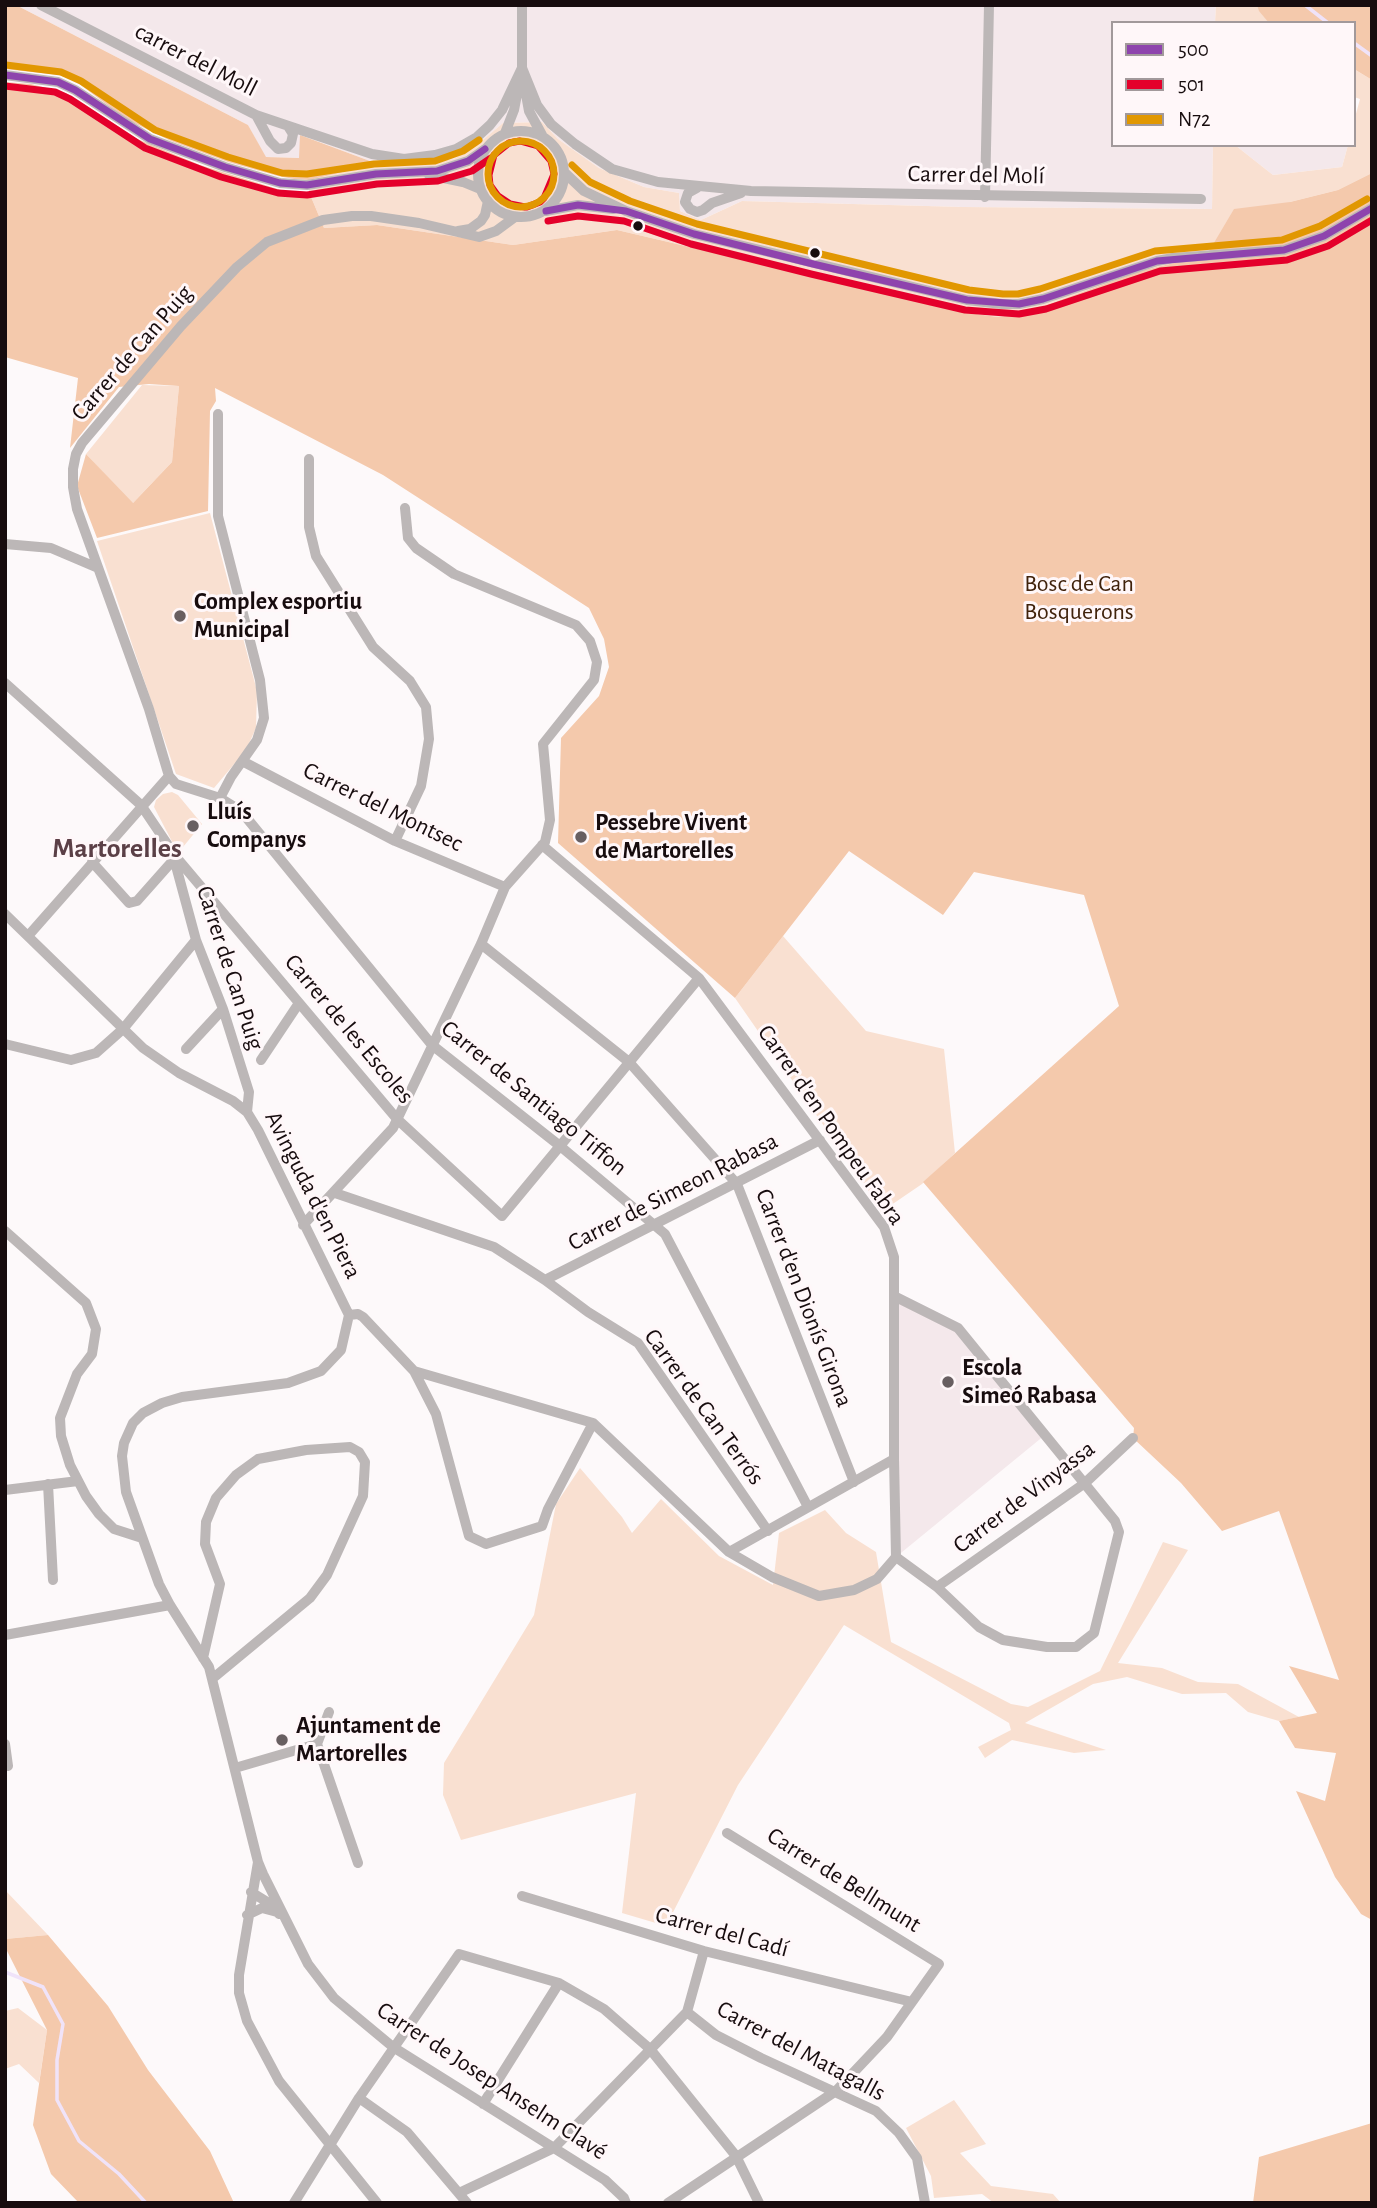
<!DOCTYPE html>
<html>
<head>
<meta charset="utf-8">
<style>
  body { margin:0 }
  #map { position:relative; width:1377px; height:2208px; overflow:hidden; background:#fdf9fa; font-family:"Alegreya Sans",sans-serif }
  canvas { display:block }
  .frame { position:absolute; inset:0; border:7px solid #170c0e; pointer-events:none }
  .legend { position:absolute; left:1111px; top:21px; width:245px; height:126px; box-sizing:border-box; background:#fff7f9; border:2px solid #a2999b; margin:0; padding:9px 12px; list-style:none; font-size:21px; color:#170c0e }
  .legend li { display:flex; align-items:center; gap:14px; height:35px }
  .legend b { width:35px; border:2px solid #a2999b }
</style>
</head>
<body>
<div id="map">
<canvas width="1377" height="2208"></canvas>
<div class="frame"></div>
<ul class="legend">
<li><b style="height:9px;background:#8e44ad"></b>500</li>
<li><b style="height:9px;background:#e4002b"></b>501</li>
<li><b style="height:9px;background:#e19701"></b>N72</li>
</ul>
</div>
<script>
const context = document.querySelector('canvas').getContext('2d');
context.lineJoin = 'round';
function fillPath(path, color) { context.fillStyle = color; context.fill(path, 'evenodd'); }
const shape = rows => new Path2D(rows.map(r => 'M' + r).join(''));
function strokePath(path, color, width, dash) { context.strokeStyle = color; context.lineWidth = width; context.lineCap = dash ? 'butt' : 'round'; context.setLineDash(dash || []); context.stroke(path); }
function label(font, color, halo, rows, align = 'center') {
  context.font = font + ' "Alegreya Sans",sans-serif'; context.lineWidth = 6; context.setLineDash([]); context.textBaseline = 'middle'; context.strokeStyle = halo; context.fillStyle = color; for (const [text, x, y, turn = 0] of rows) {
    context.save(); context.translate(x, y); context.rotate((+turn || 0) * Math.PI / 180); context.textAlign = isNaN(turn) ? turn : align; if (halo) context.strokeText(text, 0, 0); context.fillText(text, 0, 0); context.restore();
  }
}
fillPath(shape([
  [16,5,1216,5,1215,23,1113,23,1113,145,1213,145,1212,209,963,207,742,201,701,220,680,211,679,193,644,187,599,168,558,139,542,122,503,123,484,139,454,159,424,163,378,164,300,135,300,158,265,157,248,125],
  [1235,145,1348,145,1342,167,1273,175],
  [894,1296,958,1328,1045,1435,896,1557]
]), '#f4e8eb');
fillPath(shape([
  [1216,5,1257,5,1269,23,1215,23],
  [1354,69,1372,80,1372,173,1338,190,1290,202,1205,258,1178,262,1140,271,1041,307,1019,314,998,317,976,314,617,230,513,245,377,225,324,228,309,192,309,180,378,164,424,163,454,159,484,139,503,123,542,122,558,139,599,168,644,187,679,193,680,211,701,220,742,201,963,207,1212,209,1213,145,1235,145,1273,175,1342,167,1348,145,1354,145,1354,121,1360,99,1354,97],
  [142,385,179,386,172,462,132,504,86,454],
  [210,513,257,691,256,728,246,750,214,788,176,774,97,541],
  [172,792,178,795,202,824,178,853,154,807,156,800,163,794],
  [783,936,866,1031,944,1049,955,1153,922,1184,881,1212,865,1185,735,998],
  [580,1468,622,1517,632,1533,661,1499,719,1556,773,1585,779,1533,825,1510,846,1533,876,1552,891,1642,1011,1704,1028,1707,1100,1671,1163,1542,1188,1550,1118,1663,1162,1668,1198,1682,1238,1684,1299,1717,1279,1721,1248,1712,1226,1693,1182,1694,1127,1677,1093,1684,1025,1723,1106,1750,1074,1753,1012,1740,985,1758,978,1747,1011,1730,1009,1723,844,1625,738,1785,666,1926,622,1913,636,1793,461,1840,443,1795,444,1763,534,1615,556,1504],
  [5,1890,48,1935,5,1939],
  [18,2008,47,2030,39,2083,19,2064,5,2069,5,2011],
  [954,2100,986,2144,960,2153,991,2186,1053,2194,1061,2203,994,2203,982,2194,934,2198,931,2176,906,2128]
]), '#f9e0d1');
fillPath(shape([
  [5,5,16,5,248,125,266,157,299,158,300,135,378,164,309,180,294,179,278,176,228,162,171,141,126,119,74,80,59,75,5,69],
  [1257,5,1372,5,1372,80,1354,69,1354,23,1269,23,1259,11],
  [5,82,31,84,66,93,135,138,200,165,284,191,309,192,324,228,377,225,513,245,617,230,976,314,998,317,1019,314,1041,307,1140,271,1178,262,1205,258,1234,209,1290,202,1338,190,1372,173,1372,1920,1361,1914,1335,1877,1296,1791,1325,1801,1336,1753,1295,1748,1279,1721,1317,1713,1289,1666,1339,1680,1279,1511,1222,1531,1181,1483,1133,1438,1134,1428,923,1182,1119,1006,1084,895,974,872,943,915,849,851,735,998,558,843,561,738,599,696,609,667,604,639,589,608,383,475,215,388,216,401,210,411,208,511,97,538,77,486,86,454,133,503,172,462,179,386,149,384,119,387,70,448,78,378,5,357],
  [48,1935,108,2006,148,2070,210,2151,234,2203,79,2203,51,2174,33,2125,47,2030,5,1947,5,1939],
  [1372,2123,1372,2203,1253,2203,1259,2157]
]), '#f4c9ac');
strokePath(shape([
  [1305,5,1328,23],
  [1354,43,1372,56],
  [5,1972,43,1987,63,2024,57,2060,57,2100,79,2141,119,2174,146,2203]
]), '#f0e3f9', 3.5);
strokePath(shape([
  [41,5,256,115,372,154,404,159,435,155,456,149,477,137,490,125,502,110,522,68],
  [522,68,537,105,551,124,575,144,612,169,658,182,751,191,1201,199],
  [5,75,58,82,75,90,150,139,225,167,280,183,307,185,376,174,437,171,468,161,485,149],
  [525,89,529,111,542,135],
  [256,115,270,141,278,149,286,148,291,143,293,134,288,126],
  '478 174a43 43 0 1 1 86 0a43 43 0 1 1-86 0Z',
  [505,133,514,110,522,68,522,5],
  [565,173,584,191,626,211,694,234,967,300,1002,304,1019,304,1043,299,1157,261,1173,258,1284,250,1324,236,1372,208],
  [429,175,463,182,480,189],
  [697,188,688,193,685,202,690,209,697,212,703,210,712,203,741,193],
  [985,197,989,5],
  [546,211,578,205,613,209],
  [515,217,496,231,479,237,419,223,371,216,352,216,323,220,267,242,237,267,181,326,82,443,76,454,73,469,73,487,77,509,149,709,169,776,176,784,220,798,241,811,432,1045,560,1146,665,1234,808,1507],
  [458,231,470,229,481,221,485,215,488,201],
  [218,414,218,516,260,680,264,718,257,740,231,777,220,798],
  [309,459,309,527,316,556,373,647,410,681,426,707,429,739,421,786,395,841],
  [5,544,51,548,98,568],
  [5,683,141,805,176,857,176,866,196,940,223,1009,249,1092,247,1112],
  [244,762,395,841,505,887],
  [542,845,699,978,884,1227,894,1257,894,1459,896,1557],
  [92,862,129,903,137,901,176,857,397,1119,502,1216,699,978],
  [5,914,143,1048,179,1073,233,1101,247,1112,258,1130,349,1315,341,1350,321,1371,288,1383,182,1397,162,1403,143,1413,133,1423,124,1443,122,1456,126,1492,159,1584,170,1605,209,1667,258,1862,263,1874,308,1964,334,1998,393,2047,605,2180,624,2198,626,2203],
  [28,936,169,776],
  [481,944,629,1062,737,1184,854,1482],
  [5,1044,71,1060,96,1053,123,1029,196,940],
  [186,1049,223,1009],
  [261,1060,299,1003],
  [335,1193,494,1247,545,1280,588,1312,638,1343,768,1531],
  [303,1225,393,1128,481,944,505,887,545,842,550,820,543,744,594,680,597,662,590,641,576,625,454,574,416,548,408,538,405,508],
  [5,1231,86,1303,96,1329,92,1354,77,1374,60,1418,61,1436,70,1465,86,1496,99,1514,114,1529,142,1538],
  [545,1280,820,1140],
  [894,1296,958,1328,1115,1521,1119,1532,1094,1633,1076,1647,1047,1647,1003,1640,979,1627,937,1587,896,1557],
  [349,1315,358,1314,363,1317,414,1371,593,1423,729,1552,772,1577,819,1596,854,1590,877,1579,896,1557],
  [414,1371,436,1414,469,1536,486,1544,542,1526,548,1509,593,1423],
  [48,1484,53,1580],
  [5,1490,78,1481],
  [729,1552,894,1459],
  [937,1587,1085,1483,1133,1438],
  [5,1635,170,1605],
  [203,1658,220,1584,205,1544,206,1522,216,1498,236,1475,258,1459,306,1450,350,1447,359,1452,365,1462,363,1496,327,1575,310,1598,212,1679],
  [329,1712,317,1744,358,1863],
  [5,1744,8,1766],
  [235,1768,317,1744],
  [258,1862,239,1975,239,1993,247,2021,279,2081,377,2203],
  [251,1892,272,1905,279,1914],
  [522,1896,704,1951,912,2002],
  [247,1915,262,1908,277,1912],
  [687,2012,716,2035,761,2058,876,2111,899,2133,917,2158,925,2203],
  [359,2098,407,2132,467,2203],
  [483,2104,559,1983],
  [459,2193,554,2148,687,2012,704,1951],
  [294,2203,359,2098,459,1954,559,1983,604,2009,650,2049,736,2156,759,2203],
  [668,2203,836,2091,887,2037,939,1964,727,1833]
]), '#bcb7b7', 10);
strokePath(shape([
  [5,75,58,82,75,90,150,139,225,167,280,183,307,185,376,174,437,171,468,161,485,149],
  [546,211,578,205,626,211,694,234,813,264,967,300,1019,304,1043,299,1157,261,1284,250,1324,236,1372,208]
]), '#8e44ad', 7);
strokePath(shape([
  [5,86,55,92,70,99,145,148,221,177,278,193,307,195,377,184,438,181,472,171,491,158],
  [525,207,510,204,498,196,490,185,489,175,494,155,509,143,520,141,538,146,551,161,554,174,544,198,540,202,527,207],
  [548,221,578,216,624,221,691,244,811,274,965,310,1019,314,1046,309,1160,271,1287,260,1328,246,1372,220]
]), '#e4002b', 7);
strokePath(shape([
  [6,65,61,72,81,81,155,130,228,157,282,173,307,174,374,164,435,161,463,151,479,140],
  '488 174a33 33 0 1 1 66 0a33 33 0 1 1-66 0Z',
  [572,165,590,182,630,201,697,224,969,290,1003,294,1018,294,1040,289,1155,251,1282,240,1320,226,1367,199]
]), '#e19701', 7);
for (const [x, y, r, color] of [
  [638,226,6,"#170c0e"],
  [815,253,6,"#170c0e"],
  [180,616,7,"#685f61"],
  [193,826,7,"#685f61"],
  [581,837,7,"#685f61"],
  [948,1382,7,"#685f61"],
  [282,1740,7,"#685f61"]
]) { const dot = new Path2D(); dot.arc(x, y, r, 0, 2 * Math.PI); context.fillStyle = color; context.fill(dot); strokePath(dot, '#fff7f9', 2.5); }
label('24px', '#170c0e', '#fff7f9', [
  ["carrer del Moll",196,60,27],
  ["Carrer del Molí",976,175,1],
  ["Carrer de Can Puig",132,353,-49],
  ["Carrer del Montsec",383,807,26],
  ["Carrer de Can Puig",230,968,72],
  ["Carrer de les Escoles",349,1029,50],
  ["Carrer de Santiago Tiffon",534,1098,39],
  ["Carrer d'en Pompeu Fabra",831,1125,55],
  ["Carrer de Simeon Rabasa",673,1192,-27],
  ["Avinguda d'en Piera",313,1195,63],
  ["Carrer d'en Dionís Girona",804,1298,69],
  ["Carrer de Can Terrós",704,1407,54],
  ["Carrer de Vinyassa",1024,1497,-37],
  ["Carrer de Bellmunt",844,1880,32],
  ["Carrer del Cadí",722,1932,15],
  ["Carrer del Matagalls",801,2051,28],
  ["Carrer de Josep Anselm Clavé",492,2081,33]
]);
label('24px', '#40220b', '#fff7f9', [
  ["Bosc de Can",1079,584],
  ["Bosquerons",1079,612]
]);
label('bold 24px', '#170c0e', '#fff7f9', [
  ["Complex esportiu",194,602],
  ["Municipal",194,630],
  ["Lluís",207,812],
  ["Companys",207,840],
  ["Pessebre Vivent",595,823],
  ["de Martorelles",595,851],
  ["Escola",962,1368],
  ["Simeó Rabasa",962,1396],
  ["Ajuntament de",296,1726],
  ["Martorelles",296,1754]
], 'left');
label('bold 28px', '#5b3f46', '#fff7f9', [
  ["Martorelles",117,849]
]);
</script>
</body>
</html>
